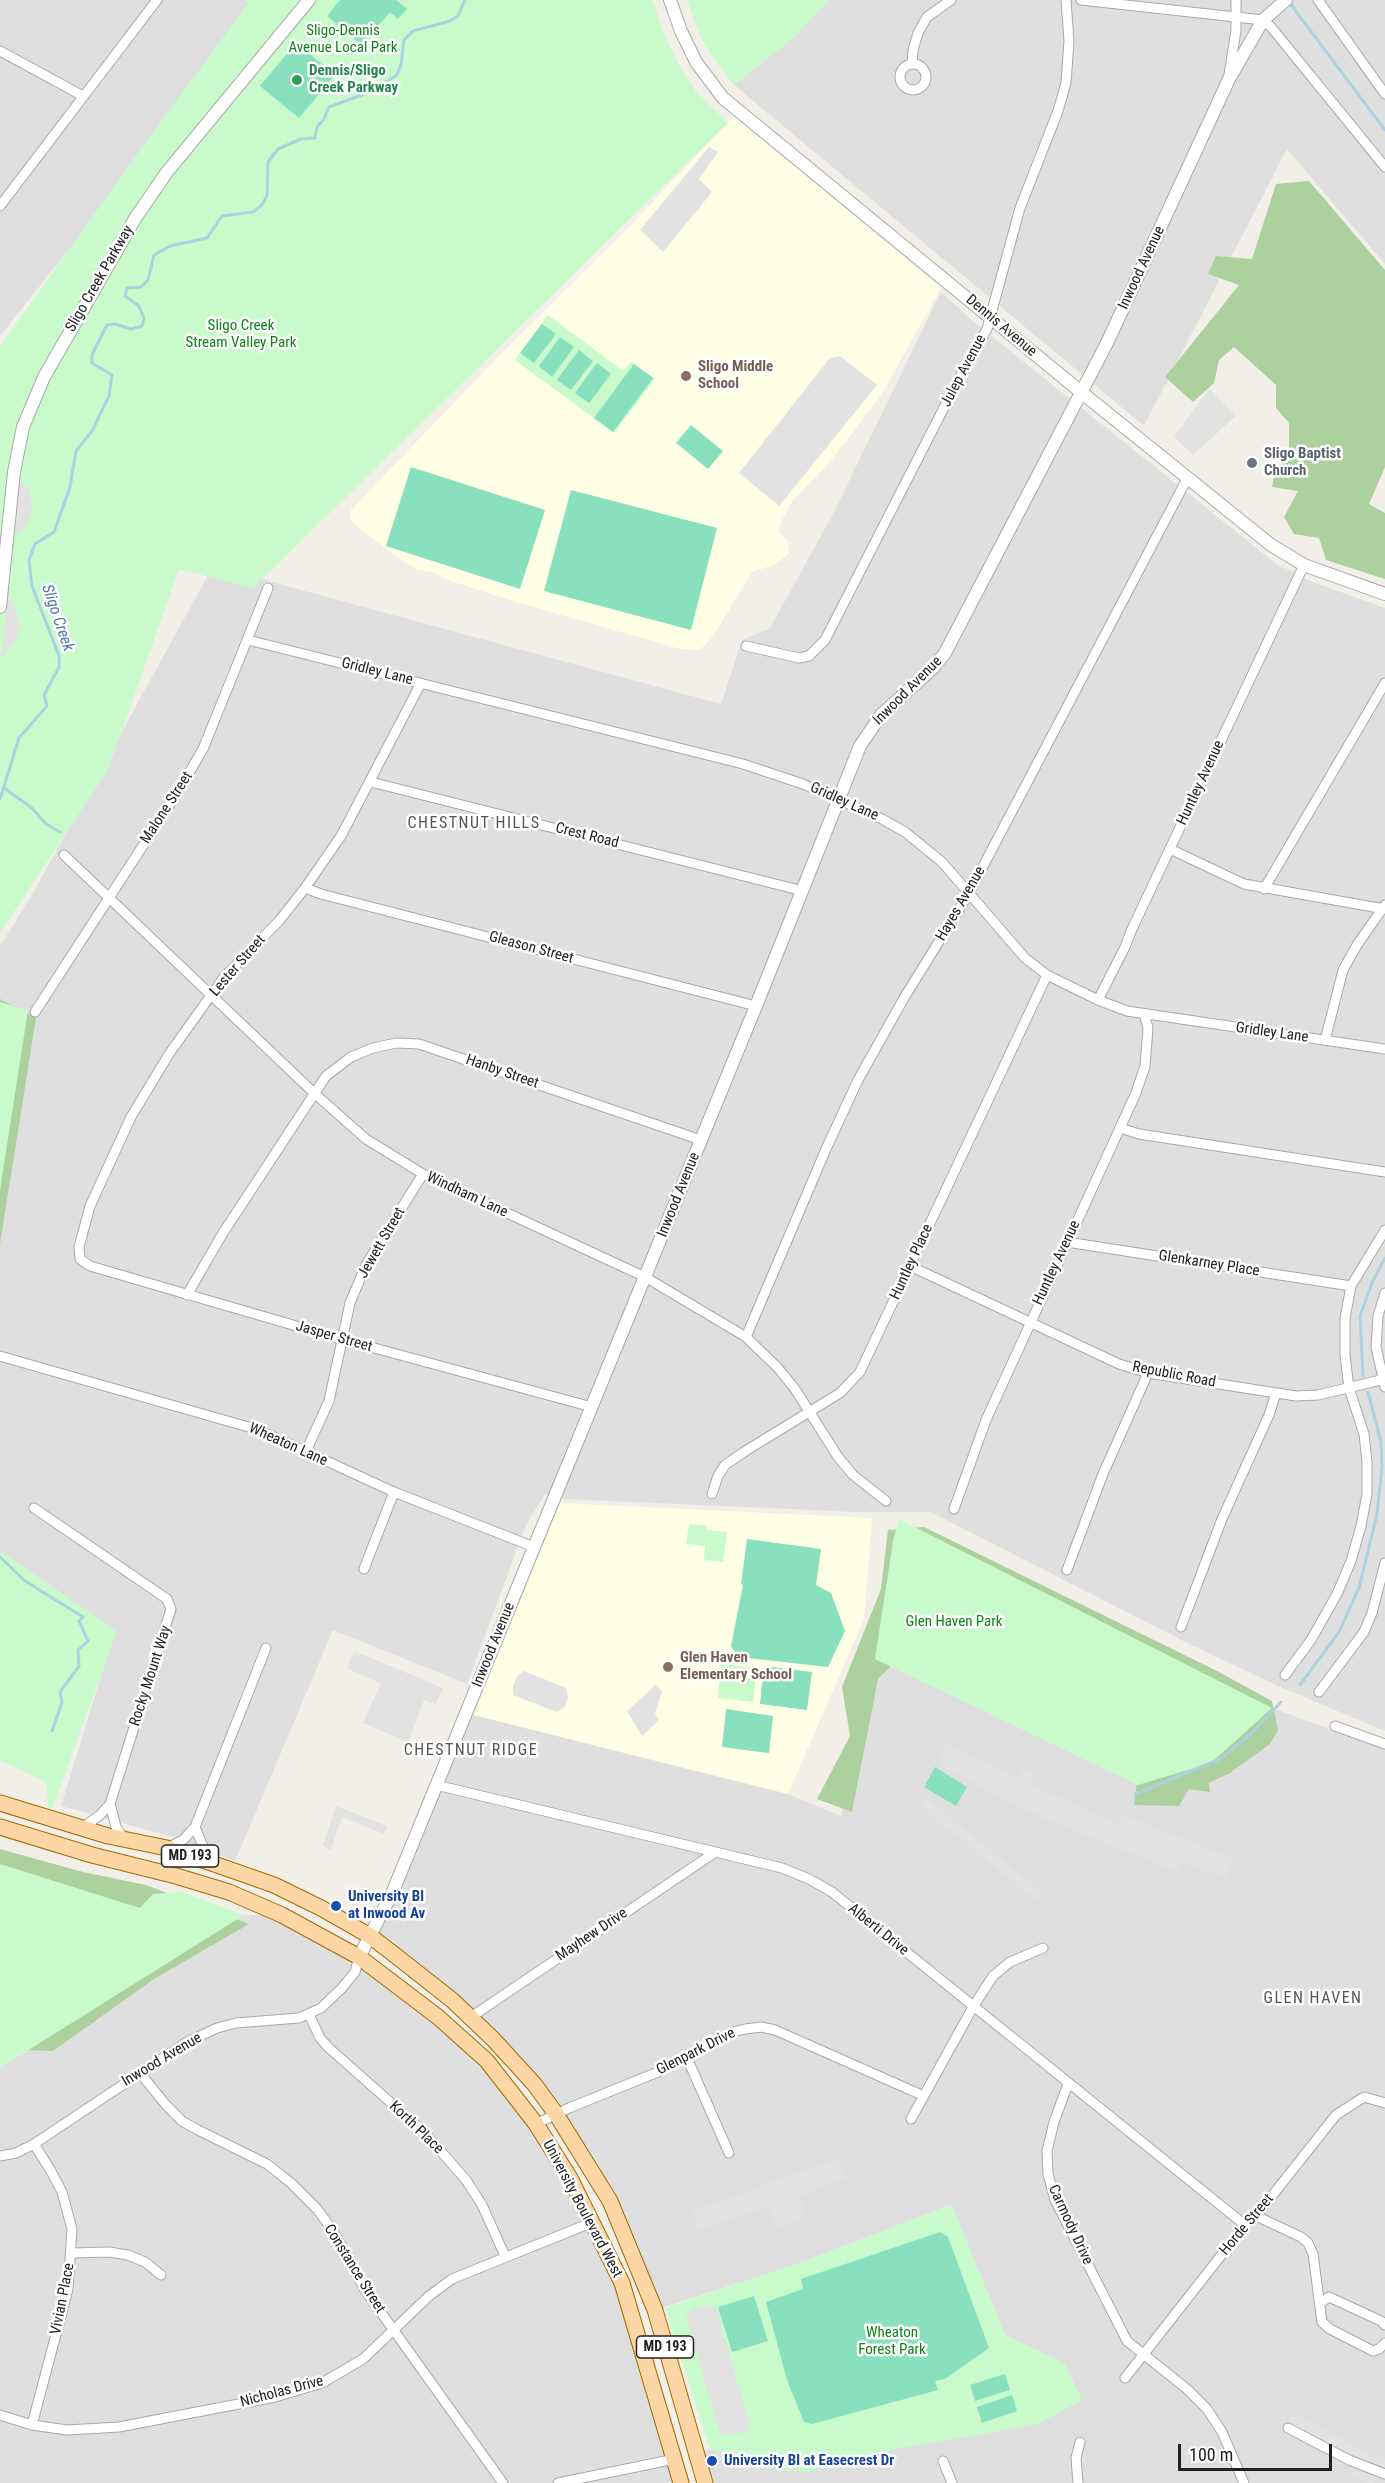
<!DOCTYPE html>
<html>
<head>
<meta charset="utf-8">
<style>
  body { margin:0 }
  #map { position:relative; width:1385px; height:2483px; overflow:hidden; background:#f2efe9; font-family:"Roboto Condensed",sans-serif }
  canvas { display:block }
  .scale { position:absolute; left:1178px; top:2444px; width:154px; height:27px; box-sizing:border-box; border:3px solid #222; border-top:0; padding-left:8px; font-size:18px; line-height:21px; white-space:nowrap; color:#222; -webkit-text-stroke:4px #fff; paint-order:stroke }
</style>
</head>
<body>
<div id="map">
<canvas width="1385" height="2483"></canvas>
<div class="scale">100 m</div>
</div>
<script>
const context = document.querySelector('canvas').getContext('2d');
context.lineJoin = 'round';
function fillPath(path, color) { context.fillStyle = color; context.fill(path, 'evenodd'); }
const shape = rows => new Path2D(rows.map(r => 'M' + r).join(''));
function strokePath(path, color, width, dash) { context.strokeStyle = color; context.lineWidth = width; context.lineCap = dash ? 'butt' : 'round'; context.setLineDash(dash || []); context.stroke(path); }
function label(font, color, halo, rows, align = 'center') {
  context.font = font + ' "Roboto Condensed",sans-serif'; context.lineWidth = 5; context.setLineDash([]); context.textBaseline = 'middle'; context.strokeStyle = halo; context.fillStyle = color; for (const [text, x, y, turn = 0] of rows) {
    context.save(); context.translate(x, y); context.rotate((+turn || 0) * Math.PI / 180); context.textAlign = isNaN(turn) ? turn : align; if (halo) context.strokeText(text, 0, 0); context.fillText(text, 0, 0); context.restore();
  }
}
fillPath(shape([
  [0,0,244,0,249,3,74,243,0,336],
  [829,0,1385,0,1385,264,1287,149,1144,426,734,85,794,37],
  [941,292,973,321,1275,563,1313,582,1385,608,1385,1731,1278,1686,1185,1642,931,1512,857,1512,565,1499,545,1494,526,1525,467,1684,333,1630,235,1861,173,1837,61,1806,109,1650,0,1553,0,946,32,895,213,566,721,704,742,640,770,628,833,514],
  [875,1659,1272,1708,1385,1749,1385,2483,705,2483,695,2450,710,2450,819,2463,1065,2364,1005,2335,951,2205,792,2266,655,2310,610,2201,493,2039,370,1936,460,1726,474,1715,788,1794,841,1816],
  [244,1915,282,1915,438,2017,536,2124,622,2283,681,2483,0,2483,0,2068]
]), '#e0dfdf');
fillPath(shape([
  [734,116,941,288,881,395,829,463,793,500,781,522,779,532,788,541,789,553,776,564,752,572,713,636,700,650,680,649,516,602,451,581,432,572,415,569,362,531,350,520,351,510,498,357,629,227],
  [560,1503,872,1518,864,1619,788,1794,474,1715]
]), '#ffffe5');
fillPath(shape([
  [1309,181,1385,270,1385,467,1369,504,1385,513,1385,579,1326,560,1319,538,1294,534,1284,517,1298,491,1272,487,1276,466,1289,461,1289,423,1276,408,1276,385,1234,347,1219,360,1214,383,1193,402,1165,377,1239,285,1208,274,1216,256,1252,259,1276,184],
  [0,999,36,1018,0,1244],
  [924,1527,1217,1671,1272,1701,1278,1730,1270,1744,1230,1773,1209,1783,1210,1792,1189,1789,1179,1806,1134,1805,1137,1782,892,1665,878,1679,852,1812,817,1799,850,1736,842,1687,881,1589,888,1530],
  [0,1849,83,1872,146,1885,249,1924,154,1979,53,2051,0,2049]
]), '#add19e');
fillPath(shape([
  [244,0,653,0,663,32,681,69,697,93,728,123,253,588,179,569,108,770,0,933,0,346,145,143,248,4],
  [687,0,829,0,794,37,734,85,714,59,701,38],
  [548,315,623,371,631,362,655,379,614,433,515,360],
  [0,1002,28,1010,0,1190],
  [899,1519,1272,1708,1211,1763,1138,1785,875,1659,893,1541],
  [689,1524,707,1526,707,1530,727,1532,723,1562,704,1560,705,1546,686,1544],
  [0,1551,117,1631,54,1804,49,1810,46,1782,0,1760],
  [721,1664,757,1668,753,1702,718,1698],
  [0,1864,140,1908,153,1894,182,1892,244,1915,0,2068],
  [952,2205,1005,2335,1065,2364,1082,2400,1038,2424,819,2463,814,2470,808,2473,795,2469,787,2471,781,2469,778,2458,710,2450,665,2308,792,2266]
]), '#c8facc');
fillPath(shape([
  [340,0,396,0,407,9,398,19,390,12,362,45,327,16],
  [296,43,335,75,299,118,260,86],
  [542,324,556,334,534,363,520,353],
  [560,337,574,347,552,377,539,366],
  [579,350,593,361,571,390,557,380],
  [597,363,611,374,589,403,575,393],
  [634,364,653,378,613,432,594,418],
  [691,425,723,451,708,469,676,443],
  [411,467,545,510,520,589,386,546],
  [571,490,717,528,691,630,544,591],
  [747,1539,821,1549,816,1585,831,1593,845,1631,828,1667,739,1657,731,1646,743,1585,741,1584],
  [764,1666,812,1672,807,1710,760,1704],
  [726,1709,773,1716,769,1753,722,1747],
  [935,1767,967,1787,956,1806,924,1787],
  [940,2232,948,2237,989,2348,945,2379,935,2381,938,2390,812,2424,804,2422,787,2380,766,2302,803,2289,801,2279],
  [754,2296,768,2341,732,2352,718,2307],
  [1005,2374,1010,2390,975,2401,970,2385],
  [1012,2395,1017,2411,982,2423,977,2407]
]), '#88e0be');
fillPath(shape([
  [709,147,718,152,699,179,712,192,663,252,640,230],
  [840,356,877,385,779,506,739,473,830,358],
  [1209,389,1236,416,1193,455,1174,437],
  [19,482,29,488,32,507,30,519,19,533,14,531],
  [8,593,15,607,20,628,19,635,1,659],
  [354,1651,443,1688,436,1704,424,1700,408,1742,363,1723,381,1683,347,1669],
  [524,1671,566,1688,568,1698,565,1707,557,1712,513,1695,513,1686,517,1676],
  [656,1685,662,1691,655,1714,659,1720,642,1736,627,1711],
  [947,1744,1017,1777,1023,1769,1035,1775,1032,1785,1118,1824,1124,1815,1233,1858,1227,1879,1180,1862,1177,1872,1054,1823,994,1794,939,1764],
  [926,1798,1043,1893,1038,1902,920,1806],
  [336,1806,387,1826,384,1834,342,1817,331,1850,323,1846],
  [839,2158,847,2178,799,2196,806,2217,776,2228,768,2207,699,2231,692,2211],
  [704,2306,716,2307,751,2430,736,2434,720,2434,686,2315,694,2308],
  [1293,2413,1370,2454,1385,2458,1385,2481,1376,2476,1374,2483,1367,2483,1349,2475,1352,2466,1283,2433]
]), '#e2e2e2');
strokePath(shape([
  [1289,2,1385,130],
  [4,788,32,808,46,824,60,832],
  [0,799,19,738,47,706,44,695,59,667,59,656,32,586,29,560,35,544,54,532,70,487,76,451,92,431,109,396,112,375,92,363,92,355,107,325,115,324,131,329,142,326,144,318,139,306,125,296,127,288,141,287,148,280,154,255,170,246,207,238,222,216,253,212,261,206,267,196,268,162,278,149,301,139,315,138,317,127,324,119,329,107,370,92,397,75,401,65,404,40,413,31,450,21,458,16,465,0],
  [1363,1376,1360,1316,1372,1283,1385,1258],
  [0,1557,25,1581,83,1617,79,1621,88,1641,78,1650,79,1666,60,1692,62,1702,52,1731],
  [1300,1685,1339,1632,1359,1588,1377,1514,1382,1467,1381,1442,1368,1392],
  [1135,1794,1220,1759,1252,1733,1281,1702]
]), '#aad3df', 3);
const minor = shape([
  [1081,0,1263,20,1271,27,1385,167],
  [1318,0,1385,94],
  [0,51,83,96],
  [912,64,913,50,918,33,927,17,951,0],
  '900 77a13 13 0 1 1 26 0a13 13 0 1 1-26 0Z',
  [1229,75,1236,30,1236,0],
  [0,206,157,0],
  [248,640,743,764,803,784,882,819,905,832,942,862,1025,958,1047,975,1098,1000,1127,1011,1385,1049],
  [746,646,799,658,809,656,825,640,954,388,987,329,1020,208,1058,111,1066,83,1069,41,1066,0],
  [421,683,341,836,305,888,279,921,224,977,169,1054,131,1117,90,1206,79,1247,80,1259,90,1266,341,1339,592,1407],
  [371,782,803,891],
  [1170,849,1244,884,1385,909],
  [64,855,314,1093,366,1139,423,1174,645,1277,746,1337,778,1368,795,1389,838,1457,853,1475,886,1501],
  [305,888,321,894,756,1006],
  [1264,889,1385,683],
  [1098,1000,1125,947,1132,929,1304,565],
  [35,1012,179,790,203,749,268,588],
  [1325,1040,1343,970,1357,945,1385,905],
  [1120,1128,1139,1134,1385,1172],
  [1067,1242,1351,1286],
  [910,1266,1119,1364,1148,1373,1296,1396,1318,1395,1385,1379],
  [1385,1293,1378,1316,1376,1347,1385,1387],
  [187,1295,223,1233,326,1076,351,1057,373,1048,396,1043,419,1044,701,1140],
  [746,1337,826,1149,858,1080,904,998,969,893,1188,477],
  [0,1356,259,1430,394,1492,534,1547],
  [306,1451,329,1401,350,1303,366,1265,423,1174],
  [712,1494,718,1476,725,1465,747,1450,840,1393,860,1372,1047,975],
  [34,1508,167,1599,171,1609,110,1804,100,1815,82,1828],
  [954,1509,986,1420,1136,1093,1145,1066,1148,1028,1144,1014],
  [364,1569,394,1492],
  [1067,1570,1103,1474,1148,1373],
  [1181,1627,1222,1519,1269,1415,1276,1393],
  [1285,1675,1311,1640,1337,1594,1351,1561,1361,1526,1367,1494,1367,1462,1364,1434,1349,1388,1345,1355,1345,1318,1351,1286,1385,1230],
  [1319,1692,1364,1632,1372,1613,1385,1563],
  [1335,1726,1385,1744],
  [436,1785,782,1868,809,1879,832,1892,1245,2225],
  [110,1804,116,1827,124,1839],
  [195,1827,206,1854,214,1861],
  [167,1848,183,1840,195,1827,266,1648],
  [309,2014,320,2038,329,2048,424,2132,466,2180,482,2205,505,2256],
  [471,2017,714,1853],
  [687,2058,729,2153],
  [140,2073,166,2105,182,2121,198,2130,267,2164,291,2183,317,2209,334,2232,365,2290,503,2483],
  [1068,2084,1054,2122,1047,2151,1048,2174,1055,2200,1127,2341,1187,2389,1207,2409,1222,2432,1244,2483],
  [911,2119,973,2007,993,1976,1010,1962,1043,1948],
  [536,2124,569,2108,658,2072,733,2032,745,2029,761,2027,775,2030,924,2096],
  [0,2156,16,2153,34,2144,187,2042,217,2028,236,2023,299,2018,321,2008,342,1988,355,1972,359,1957],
  [1256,2216,1301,2237,1308,2243,1313,2254,1322,2322,1330,2329,1373,2351,1379,2349,1385,2343],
  [72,2253,109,2252,128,2255,145,2262,161,2275],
  [1320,2303,1329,2297,1381,2321,1385,2325],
  [1125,2378,1245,2225,1256,2216,1336,2115,1364,2097,1385,2103],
  [0,2415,32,2425,67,2430,119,2427,275,2397,322,2383,363,2359,429,2296,452,2279,593,2222],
  [32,2425,68,2289,72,2229,62,2192,51,2171,34,2144],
  [1288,2428,1349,2460,1385,2474],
  [943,2461,952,2483],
  [558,2483,675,2459],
  [1078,2483,1076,2458,1080,2442]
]);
const tertiary = shape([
  [670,0,681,31,696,62,723,98,1081,392,1271,545,1304,565,1385,594],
  [0,607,14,472,23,427,44,377,136,217,167,172,309,0],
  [359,1957,393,1891,756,1006,860,746,881,715,933,668,945,653,1107,343,1229,79,1263,20,1286,0]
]);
const primary = shape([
  [0,1803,108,1836,167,1848,217,1865,274,1885,321,1908,370,1936,391,1952,452,2000,493,2039,535,2085,556,2114,610,2201,655,2310,705,2483],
  [0,1827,92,1855,176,1876,229,1892,282,1915,359,1957,438,2017,487,2061,536,2124,570,2178,622,2283,681,2483]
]);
strokePath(minor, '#a9a9a9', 11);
strokePath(tertiary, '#a9a9a9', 14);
strokePath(primary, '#a06b00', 17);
strokePath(minor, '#fff', 9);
strokePath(tertiary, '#fff', 12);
strokePath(primary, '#fcd6a4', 15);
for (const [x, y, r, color] of [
  [297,80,6,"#2e9e5b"],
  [686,376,6,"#8d6e63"],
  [1252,463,6,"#6b7280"],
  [668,1667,6,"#8d6e63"],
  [336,1906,6,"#1a4fb4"],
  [712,2461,6,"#1a4fb4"]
]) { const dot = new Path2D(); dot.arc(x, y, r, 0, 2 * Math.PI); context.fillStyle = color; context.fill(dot); strokePath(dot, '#fff', 2); }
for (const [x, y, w] of [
  [190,1856,57],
  [665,2347,57]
]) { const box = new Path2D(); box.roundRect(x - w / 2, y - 11, w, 22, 4.5); context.fillStyle = '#fff'; context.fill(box); strokePath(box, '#222', 1.5); }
label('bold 14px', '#222', null, [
  ["MD 193",190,1856],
  ["MD 193",665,2347]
]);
label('15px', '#0c8416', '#fff', [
  ["Sligo-Dennis",343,31],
  ["Avenue Local Park",343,48],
  ["Sligo Creek",241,326],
  ["Stream Valley Park",241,343],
  ["Glen Haven Park",954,1622],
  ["Wheaton",892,2333],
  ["Forest Park",892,2350]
]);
label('bold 15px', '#27864d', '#fff', [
  ["Dennis/Sligo",309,71],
  ["Creek Parkway",309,88]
], 'left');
label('15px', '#222', '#fff', [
  ["Inwood Avenue",1142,268,-65],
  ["Sligo Creek Parkway",100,279,-60],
  ["Dennis Avenue",1001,326,40],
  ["Julep Avenue",964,371,-62],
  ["Gridley Lane",377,672,14],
  ["Inwood Avenue",908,691,-45],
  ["Huntley Avenue",1201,783,-65],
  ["Gridley Lane",844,802,24],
  ["Malone Street",167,808,-57],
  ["Crest Road",587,836,14],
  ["Hayes Avenue",961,904,-60],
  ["Gleason Street",531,948,15],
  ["Lester Street",238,966,-49],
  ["Gridley Lane",1272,1033,8],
  ["Hanby Street",502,1072,19],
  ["Windham Lane",467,1195,25],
  ["Inwood Avenue",679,1195,-68],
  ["Jewett Street",382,1243,-60],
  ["Huntley Place",912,1262,-65],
  ["Huntley Avenue",1057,1263,-65],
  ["Glenkarney Place",1209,1264,9],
  ["Jasper Street",334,1337,16],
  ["Republic Road",1174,1375,11],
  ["Wheaton Lane",288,1445,24],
  ["Inwood Avenue",494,1645,-68],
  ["Rocky Mount Way",151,1676,-72],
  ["Alberti Drive",878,1930,39],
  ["Mayhew Drive",592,1935,-34],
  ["Glenpark Drive",696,2052,-27],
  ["Inwood Avenue",162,2060,-31],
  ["Korth Place",416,2128,44],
  ["University Boulevard West",582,2209,62],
  ["Carmody Drive",1070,2225,65],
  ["Horde Street",1247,2225,-50],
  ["Constance Street",354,2269,58],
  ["Vivian Place",63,2299,-79],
  ["Nicholas Drive",282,2392,-15]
]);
label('bold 15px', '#785e54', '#fff', [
  ["Sligo Middle",698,367],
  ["School",698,384],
  ["Glen Haven",680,1658],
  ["Elementary School",680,1675]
], 'left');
label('bold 15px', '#5b616d', '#fff', [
  ["Sligo Baptist",1264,454],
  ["Church",1264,471]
], 'left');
label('bold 15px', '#164399', '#fff', [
  ["University Bl",348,1897],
  ["at Inwood Av",348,1914],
  ["University Bl at Easecrest Dr",724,2461]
], 'left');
label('italic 16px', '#4a7aab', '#fff', [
  ["Sligo Creek",57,618,71]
]);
context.letterSpacing = '1.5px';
label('16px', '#555', '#fff', [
  ["CHESTNUT HILLS",474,824],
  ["CHESTNUT RIDGE",471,1751],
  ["GLEN HAVEN",1313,1999]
]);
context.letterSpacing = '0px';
</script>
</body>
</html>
